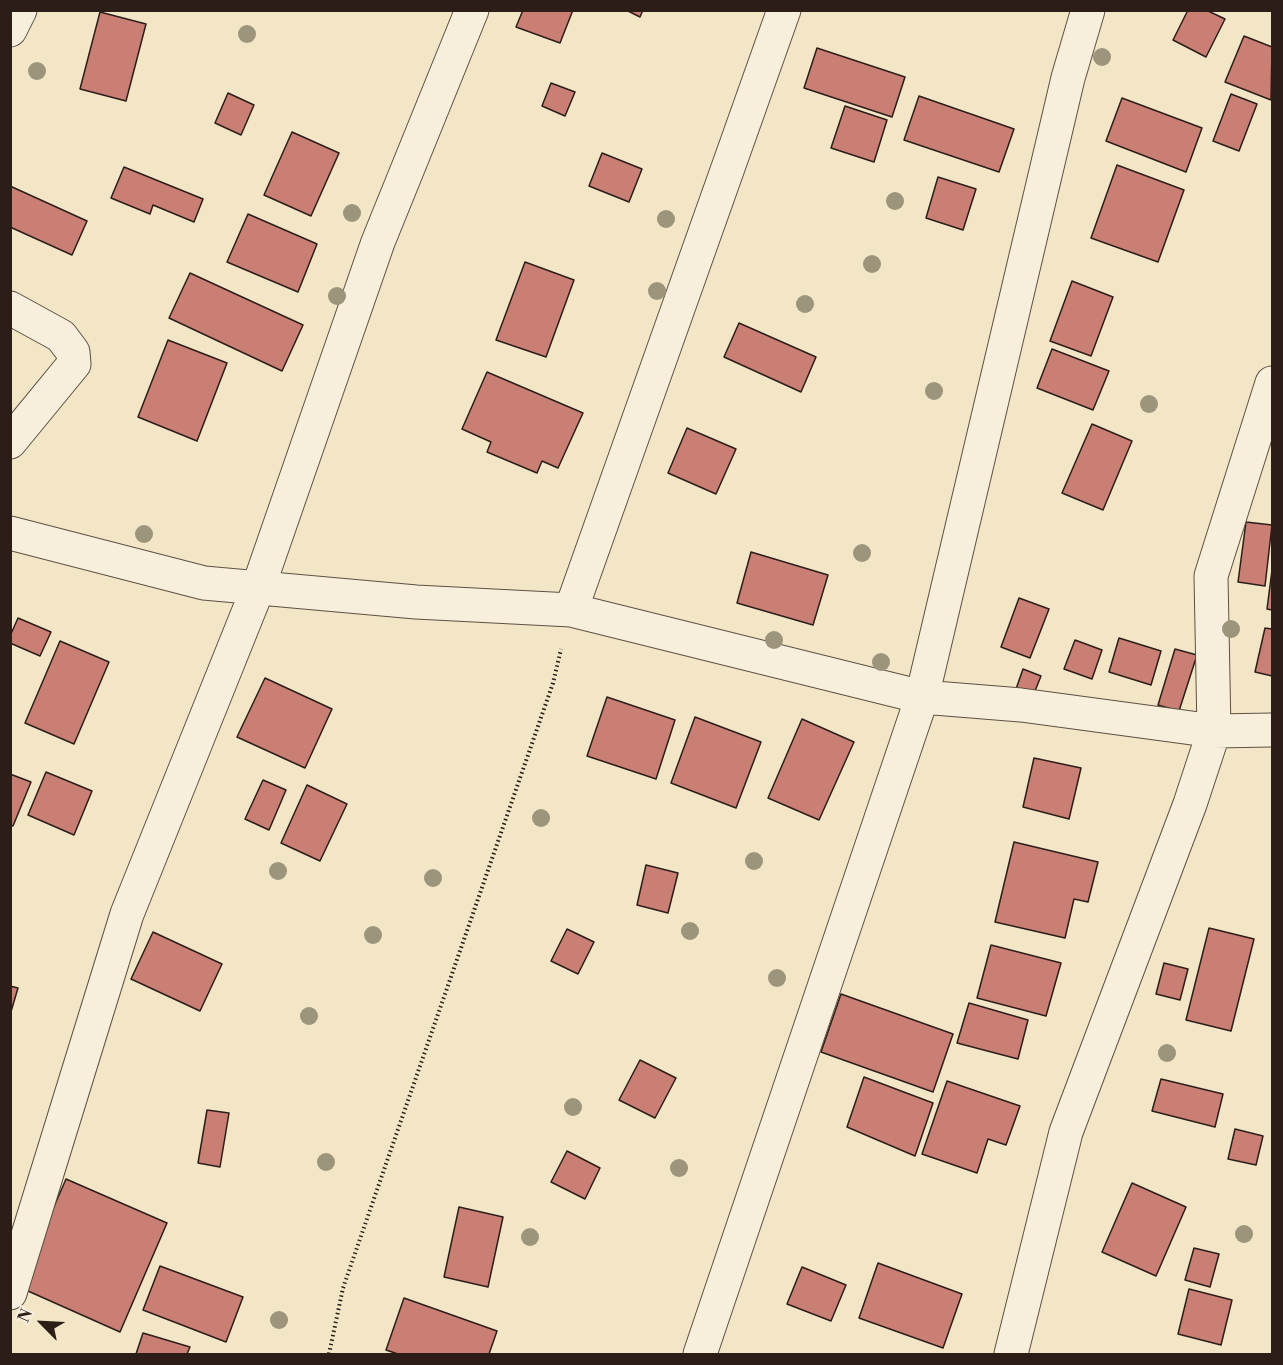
<!DOCTYPE html>
<html>
<head>
<meta charset="utf-8">
<style>
  body { margin:0 }
  #map { position:relative; width:1283px; height:1365px; overflow:hidden; background:#f2e6c7; font-family:"Libre Bodoni",serif }
  canvas { display:block }
  .frame { position:absolute; inset:0; border:12px solid #2c1e17; pointer-events:none }
  .north { position:absolute; left:12px; top:1293px; width:60px; height:60px; -webkit-text-stroke:4px #f7efdb; paint-order:stroke; rotate:294deg; font-size:16px; font-weight:700; line-height:24px; text-align:center; color:#2c1e17 }
  .north::after { content:''; display:block; margin:auto; width:21px; height:27px; background:#2c1e17; clip-path:polygon(50% 0,100% 100%,50% 72%,0 100%) }
</style>
</head>
<body>
<div id="map">
<canvas width="1283" height="1365"></canvas>
<div class="frame"></div>
<div class="north">N</div>
</div>
<script>
const context = document.querySelector('canvas').getContext('2d');
context.lineJoin = 'round';
function fillPath(path, color) { context.fillStyle = color; context.fill(path, 'evenodd'); }
const shape = rows => new Path2D(rows.map(r => 'M' + r).join(''));
function strokePath(path, color, width, dash) { context.strokeStyle = color; context.lineWidth = width; context.lineCap = dash ? 'butt' : 'round'; context.setLineDash(dash || []); context.stroke(path); }
const building = shape([
  [523,10,573,10,560,43,516,27,523,10],
  [626,10,643,10,640,17,626,10],
  [1188,10,1206,10,1225,19,1206,57,1173,40,1188,10],
  [100,12,146,24,126,101,80,89,100,12],
  [1244,36,1272,47,1271,100,1225,82,1244,36],
  [817,48,905,77,892,117,804,88,817,48],
  [551,83,575,92,565,116,542,106,551,83],
  [228,93,254,105,241,135,215,123,228,93],
  [1231,94,1257,104,1239,151,1213,141,1231,94],
  [919,96,1014,129,999,172,904,140,919,96],
  [1122,98,1202,128,1186,172,1106,141,1122,98],
  [845,106,887,120,874,162,831,148,845,106],
  [292,132,339,153,311,216,264,195,292,132],
  [602,153,642,169,629,202,589,186,602,153],
  [1117,165,1184,190,1158,262,1091,238,1117,165],
  [124,167,203,199,194,222,153,205,150,214,111,198,124,167],
  [938,177,976,189,963,230,926,218,938,177],
  [10,186,87,221,72,255,10,227,10,186],
  [248,214,317,244,298,292,227,262,248,214],
  [525,262,574,280,546,357,496,340,525,262],
  [190,273,303,325,282,371,169,318,190,273],
  [1072,281,1113,297,1091,356,1050,341,1072,281],
  [739,323,816,357,801,392,724,357,739,323],
  [168,340,227,363,197,441,138,417,168,340],
  [1052,349,1109,371,1093,410,1037,388,1052,349],
  [487,372,583,413,558,468,542,461,537,473,487,452,491,442,462,429,487,372],
  [1092,424,1132,441,1103,510,1062,493,1092,424],
  [687,428,736,449,716,494,668,473,687,428],
  [1246,522,1272,525,1265,586,1238,582,1246,522],
  [751,552,828,575,813,625,737,603,751,552],
  [1272,570,1272,610,1267,609,1272,570],
  [1019,598,1049,609,1030,658,1001,647,1019,598],
  [18,618,51,632,40,656,10,643,10,636,18,618],
  [1265,628,1272,629,1272,676,1255,672,1265,628],
  [1119,638,1161,651,1151,685,1109,672,1119,638],
  [1075,640,1102,650,1092,679,1064,669,1075,640],
  [60,641,109,662,74,744,25,723,60,641],
  [1175,649,1197,655,1179,711,1158,705,1175,649],
  [1023,669,1041,676,1033,696,1016,689,1023,669],
  [265,678,332,709,305,768,237,737,265,678],
  [607,697,675,720,656,779,587,756,607,697],
  [695,717,761,742,736,808,671,783,695,717],
  [802,719,854,742,819,820,768,798,802,719],
  [1034,758,1081,768,1069,819,1023,807,1034,758],
  [46,772,92,791,74,835,28,815,46,772],
  [10,774,31,782,13,826,10,825,10,774],
  [263,780,286,790,269,830,245,819,263,780],
  [307,785,347,804,320,861,281,843,307,785],
  [1014,842,1098,862,1088,902,1074,899,1065,938,995,922,1014,842],
  [646,865,678,873,668,913,637,905,646,865],
  [1209,928,1254,939,1231,1031,1186,1020,1209,928],
  [567,929,594,942,578,974,551,961,567,929],
  [153,932,222,964,200,1011,131,979,153,932],
  [991,945,1061,963,1046,1016,977,998,991,945],
  [1164,963,1188,969,1180,1000,1156,994,1164,963],
  [10,986,18,988,10,1015,10,986],
  [841,994,953,1034,933,1092,821,1052,841,994],
  [969,1003,1028,1020,1018,1059,957,1043,969,1003],
  [640,1060,676,1078,655,1118,619,1100,640,1060],
  [864,1077,933,1103,915,1156,847,1127,864,1077],
  [1161,1079,1223,1094,1215,1127,1152,1111,1161,1079],
  [947,1081,1020,1106,1006,1145,988,1139,977,1173,922,1154,947,1081],
  [207,1110,229,1113,220,1167,198,1163,207,1110],
  [1235,1129,1263,1136,1256,1165,1228,1159,1235,1129],
  [567,1151,600,1168,585,1199,551,1182,567,1151],
  [66,1179,167,1223,120,1332,19,1287,66,1179],
  [1132,1183,1186,1207,1156,1276,1102,1252,1132,1183],
  [459,1207,503,1217,488,1287,444,1277,459,1207],
  [1194,1248,1219,1254,1210,1287,1185,1280,1194,1248],
  [878,1263,962,1294,943,1348,859,1318,878,1263],
  [160,1266,243,1297,226,1342,143,1310,160,1266],
  [802,1267,846,1285,831,1321,787,1304,802,1267],
  [1189,1289,1232,1300,1221,1345,1178,1334,1189,1289],
  [404,1298,497,1331,489,1354,398,1354,386,1350,404,1298],
  [143,1333,190,1347,187,1354,136,1354,143,1333]
]);
fillPath(building, '#ca7f75');
strokePath(building, '#2c1e17', 1.5);
const minor = shape([
  [10,30,20,10],
  [10,308,61,336,73,352,74,364,10,442],
  [10,533,204,583,416,602,571,610,922,697,1021,705,1214,731,1272,730],
  [571,610,784,10],
  [10,1293,127,914,258,588,378,242,472,10],
  [700,1354,922,697,1068,78,1088,10],
  [1011,1354,1066,1132,1190,804,1214,731,1211,576,1272,383]
]);
strokePath(minor, '#5e5043', 35);
strokePath(shape([
  [329,1354,343,1288,553,683,561,649]
]), '#2c1e17', 4, [1.5, 3]);
strokePath(minor, '#f7efdb', 33);
context.fillStyle = '#9c947b';
for (const [x, y] of [
  [247,34],
  [1102,57],
  [37,71],
  [895,201],
  [352,213],
  [666,219],
  [872,264],
  [657,291],
  [337,296],
  [805,304],
  [934,391],
  [1149,404],
  [144,534],
  [862,553],
  [1231,629],
  [774,640],
  [881,662],
  [541,818],
  [754,861],
  [278,871],
  [433,878],
  [690,931],
  [373,935],
  [777,978],
  [309,1016],
  [1167,1053],
  [573,1107],
  [326,1162],
  [679,1168],
  [1244,1234],
  [530,1237],
  [279,1320]
]) { context.beginPath(); context.arc(x, y, 9, 0, 2 * Math.PI); context.fill(); }
</script>
</body>
</html>
